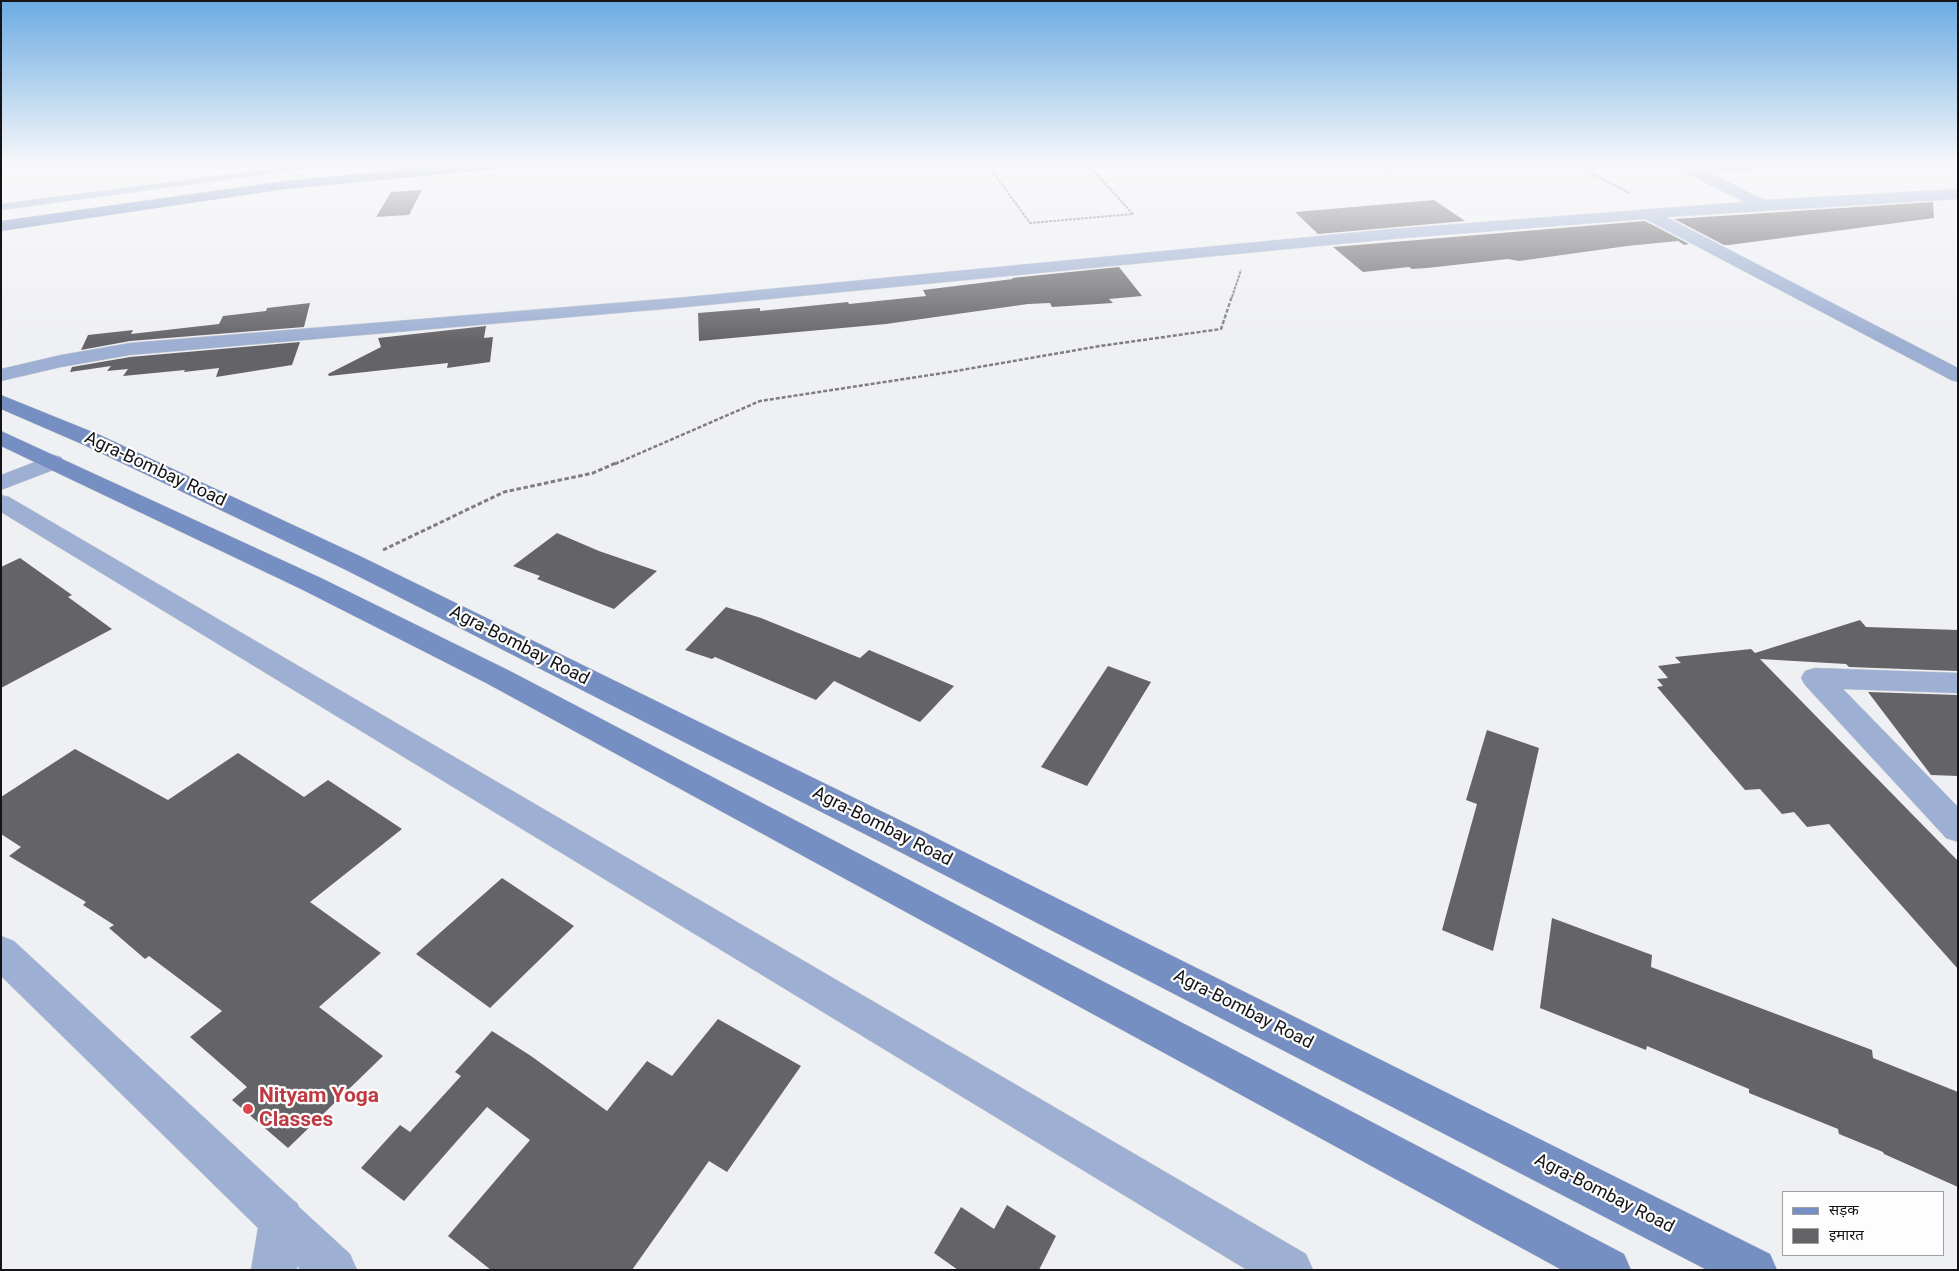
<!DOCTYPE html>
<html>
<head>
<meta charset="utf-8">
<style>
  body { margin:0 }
  #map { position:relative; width:1959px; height:1271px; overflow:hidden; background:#eff0f4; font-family:Roboto,"Noto Sans Devanagari",sans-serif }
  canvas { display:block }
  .frame { position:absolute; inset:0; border:2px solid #141416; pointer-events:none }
  .legend { position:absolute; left:1782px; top:1191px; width:162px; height:65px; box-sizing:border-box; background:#fdfdfe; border:1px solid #a0a0a1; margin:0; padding:6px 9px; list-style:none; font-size:15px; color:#141416 }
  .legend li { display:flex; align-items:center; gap:10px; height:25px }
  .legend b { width:25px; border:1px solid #a0a0a1 }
</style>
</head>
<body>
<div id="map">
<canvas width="1959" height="1271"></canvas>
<div class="frame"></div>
<ul class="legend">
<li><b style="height:6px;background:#758fc2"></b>सड़क</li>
<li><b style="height:14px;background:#646468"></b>इमारत</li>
</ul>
</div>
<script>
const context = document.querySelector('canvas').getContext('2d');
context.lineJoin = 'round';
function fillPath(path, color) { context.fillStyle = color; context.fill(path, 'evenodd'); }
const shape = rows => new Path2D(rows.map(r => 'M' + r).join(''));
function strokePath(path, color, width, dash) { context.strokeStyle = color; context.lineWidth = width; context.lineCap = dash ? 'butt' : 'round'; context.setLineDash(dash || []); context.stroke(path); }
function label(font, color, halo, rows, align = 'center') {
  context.font = font + ' Roboto,sans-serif'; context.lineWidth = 4.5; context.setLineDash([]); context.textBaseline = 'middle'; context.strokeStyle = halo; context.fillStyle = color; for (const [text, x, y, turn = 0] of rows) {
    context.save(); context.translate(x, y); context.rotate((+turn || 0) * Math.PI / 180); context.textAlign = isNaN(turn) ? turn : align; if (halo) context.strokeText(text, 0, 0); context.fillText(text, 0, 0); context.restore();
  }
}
fillPath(shape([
  [422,190,409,215,376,217,391,192],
  [1434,200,1465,221,1318,234,1295,212],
  [1933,202,1934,218,1729,245,1724,245,1674,219],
  [1645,221,1689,244,1684,245,1678,241,1627,246,1519,261,1508,259,1427,268,1412,269,1409,267,1363,272,1333,247],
  [1119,267,1142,296,1109,299,1113,303,1052,307,1050,303,1028,304,886,324,699,341,698,313,760,308,760,311,848,302,849,304,926,296,923,290,1013,279,1012,278],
  [310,303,304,327,130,341,81,350,88,335,133,330,131,334,219,324,223,316,266,311,267,308],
  [486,326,484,338,493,337,490,362,447,368,448,363,329,376,328,374,381,347,378,338],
  [300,342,292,365,216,377,219,368,184,372,185,370,123,376,128,369,107,371,111,366,70,372,72,367,130,357],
  [557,533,599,551,657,571,614,609,537,579,540,576,513,566],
  [20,558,72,595,68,597,112,629,1,688,1,567],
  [726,607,761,618,860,658,869,650,954,686,920,722,834,681,816,700,715,657,712,659,685,650],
  [1860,620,1866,627,1958,630,1958,671,1849,667,1846,664,1760,659,1958,861,1958,969,1829,824,1807,827,1794,812,1782,814,1760,789,1745,790,1657,687,1663,686,1657,679,1668,678,1658,666,1681,663,1675,657,1751,649,1755,653],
  [1108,666,1151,682,1087,786,1041,767],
  [1868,692,1958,695,1958,776,1931,775],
  [1487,730,1539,748,1493,951,1442,930,1477,804,1466,800],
  [75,749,168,800,238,753,304,797,328,780,402,829,310,902,381,953,319,1007,383,1056,288,1148,232,1100,247,1087,190,1037,222,1011,149,956,145,959,109,928,114,925,83,905,86,902,9,856,21,847,1,834,1,797],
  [502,878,574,926,490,1008,416,954],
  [1552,918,1652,955,1651,967,1872,1050,1873,1058,1958,1092,1958,1187,1884,1154,1883,1152,1839,1134,1838,1129,1749,1093,1749,1089,1647,1046,1646,1050,1540,1008],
  [718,1019,801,1066,727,1172,709,1161,632,1270,491,1270,448,1236,530,1140,487,1107,404,1201,361,1168,400,1125,410,1132,461,1076,455,1072,492,1031,531,1056,607,1111,647,1061,672,1076],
  [1007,1205,1056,1236,1039,1270,958,1270,934,1253,961,1207,994,1229]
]), '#646468');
const lane = shape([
  [309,164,330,164,326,166,1,210,1,204,309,164]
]);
const street = shape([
  [1672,164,1694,166,1760,164,1757,169,1747,171,1710,173,1764,200,1958,189,1958,199,1666,217,1958,368,1958,382,1951,380,1645,219,1392,239,676,308,130,355,61,367,1,381,1,369,61,355,130,343,676,298,1392,229,1744,202,1674,167,1672,164],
  [53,455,61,457,64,462,61,467,1,490,1,475,53,455],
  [1,495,9,497,1306,1254,1313,1270,1247,1270,1,512,1,495],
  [1815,668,1958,673,1958,693,1843,689,1958,807,1958,842,1946,838,1805,685,1801,678,1805,671,1815,668],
  [1,936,14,941,293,1200,297,1203,299,1207,350,1254,357,1270,301,1270,297,1266,297,1270,251,1270,258,1228,1,976,1,936]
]);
const secondary = shape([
  [461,164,513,164,511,167,506,168,285,189,1,231,1,221,285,181,461,164],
  [1,395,100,435,364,558,928,834,1770,1254,1777,1270,1707,1270,904,854,346,570,84,445,1,409,1,395],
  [1,431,321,578,508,670,1624,1254,1631,1270,1562,1270,488,684,303,590,1,446,1,431]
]);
strokePath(lane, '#cccdd0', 1);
strokePath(street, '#cccdd0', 1);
strokePath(secondary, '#cccdd0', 1);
strokePath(shape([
  [987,164,1030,223,1133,214,1087,164],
  [1376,164,1390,174],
  [1574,164,1631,194],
  [1232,297,1241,270]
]), '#7e7e81', 2, [3, 1]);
strokePath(shape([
  [615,464,760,401,950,372,1100,346,1221,329,1232,296]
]), '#7e7e81', 2.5, [4, 2]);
strokePath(shape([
  [383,550,504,492,593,473,618,462]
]), '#7e7e81', 3, [4.5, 2.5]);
fillPath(lane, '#9dafd2');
fillPath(street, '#9dafd2');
fillPath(secondary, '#758fc2');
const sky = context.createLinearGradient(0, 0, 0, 342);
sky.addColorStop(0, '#6babe3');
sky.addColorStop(0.48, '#f8f8fa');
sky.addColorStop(1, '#f8f8fa00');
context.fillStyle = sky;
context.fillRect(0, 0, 1959, 342);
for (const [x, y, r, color] of [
  [248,1109,6,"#e0444e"]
]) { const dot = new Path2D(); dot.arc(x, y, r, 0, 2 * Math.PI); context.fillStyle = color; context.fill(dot); strokePath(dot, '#fdfdfe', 2); }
label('18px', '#141416', '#fdfdfe', [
  ["Agra-Bombay Road",155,470,25],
  ["Agra-Bombay Road",519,646,27],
  ["Agra-Bombay Road",882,827,27],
  ["Agra-Bombay Road",1243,1010,27],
  ["Agra-Bombay Road",1604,1194,27]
]);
label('bold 21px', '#be3a42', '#fdfdfe', [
  ["Nityam Yoga",259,1097],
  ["Classes",259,1121]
], 'left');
</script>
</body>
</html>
